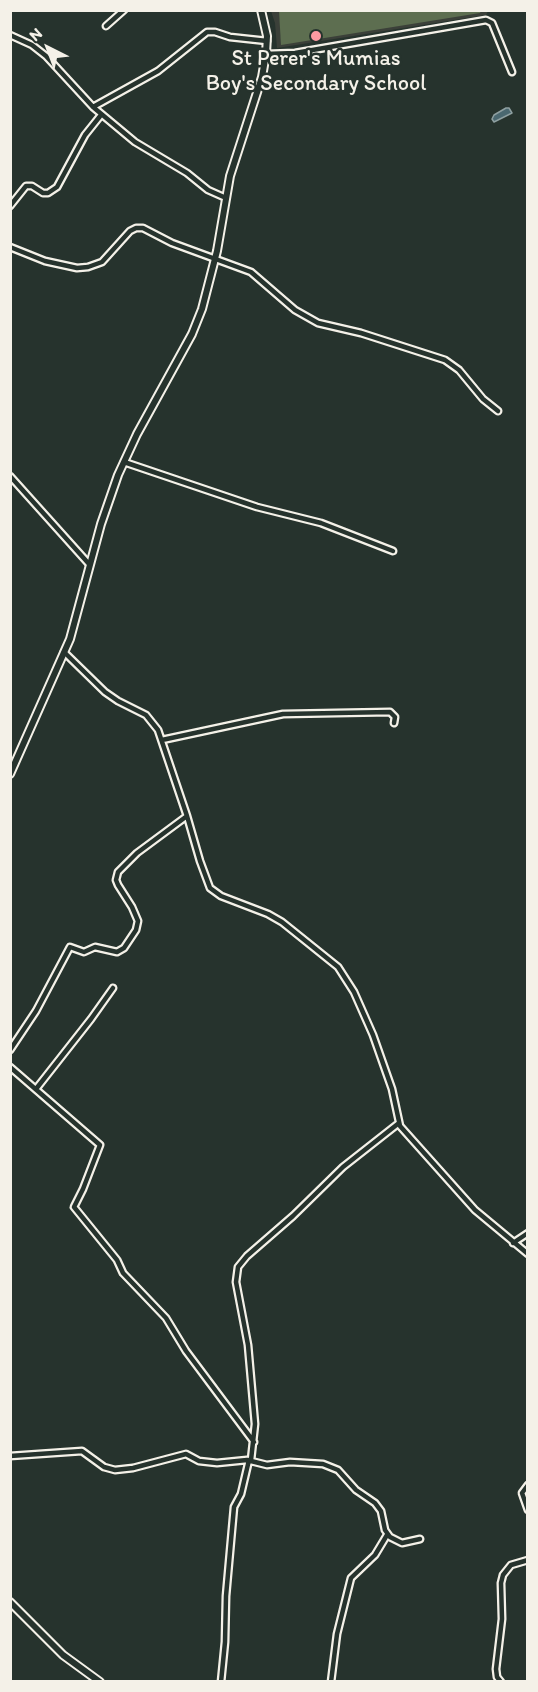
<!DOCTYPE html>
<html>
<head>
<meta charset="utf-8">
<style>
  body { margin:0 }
  #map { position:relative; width:538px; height:1692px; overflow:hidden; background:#26332d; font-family:Itim,sans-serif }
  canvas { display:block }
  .frame { position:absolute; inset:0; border:12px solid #f4f1e8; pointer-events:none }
  .north { position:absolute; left:18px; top:18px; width:60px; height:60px; -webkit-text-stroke:4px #26332d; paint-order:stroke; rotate:318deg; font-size:16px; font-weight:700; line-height:24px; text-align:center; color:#f4f1e8 }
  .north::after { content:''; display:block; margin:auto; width:21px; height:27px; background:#f4f1e8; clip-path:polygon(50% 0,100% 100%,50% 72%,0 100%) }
</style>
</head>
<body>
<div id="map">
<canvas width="538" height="1692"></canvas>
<div class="frame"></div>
<div class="north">N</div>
</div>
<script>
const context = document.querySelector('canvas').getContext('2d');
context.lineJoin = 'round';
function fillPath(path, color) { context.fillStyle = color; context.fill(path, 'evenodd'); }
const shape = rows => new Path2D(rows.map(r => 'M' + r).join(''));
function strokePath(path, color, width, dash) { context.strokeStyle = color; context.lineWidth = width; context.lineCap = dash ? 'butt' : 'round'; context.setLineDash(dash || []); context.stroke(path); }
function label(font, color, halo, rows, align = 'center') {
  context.font = font + ' Itim,sans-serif'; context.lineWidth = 5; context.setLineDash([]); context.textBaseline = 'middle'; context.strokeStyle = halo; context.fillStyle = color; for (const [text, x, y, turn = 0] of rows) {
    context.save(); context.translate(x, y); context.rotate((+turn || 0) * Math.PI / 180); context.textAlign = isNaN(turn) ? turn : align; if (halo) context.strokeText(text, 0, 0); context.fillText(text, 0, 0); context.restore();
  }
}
fillPath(shape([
  [271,11,488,11,486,15,277,48,275,23]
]), '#3b4039');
fillPath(shape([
  [279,11,279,10,481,11,480,13,281,45]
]), '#5d6e50');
const water = shape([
  [506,108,509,108,512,113,494,122,492,119,494,115,506,108]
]);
fillPath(water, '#4a6870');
strokePath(water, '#8e9fa0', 1.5);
const minor = shape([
  [106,26,124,10],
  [10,35,32,45,46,56,93,107,135,142,187,173,208,190,226,198],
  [266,54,295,53,486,20,492,23,512,72],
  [93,107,158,71,207,32,215,32,230,37,267,41],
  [10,206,26,186,32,186,43,193,48,193,57,187,85,135,101,115],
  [10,247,45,261,77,268,88,267,102,262,130,231,136,228,143,228,172,243,251,272,295,310,318,323,361,333,445,360,459,370,483,399,498,411],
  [124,462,257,507,321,523,393,551],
  [10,476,89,564],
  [64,652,105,692,118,701,146,715,158,730,187,816,200,861,210,888,221,896,268,914,282,922,338,967,354,992,373,1035,392,1089,400,1126,475,1210,528,1254],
  [162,740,283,714,390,712,395,717,394,723],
  [10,1050,36,1011,70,947,84,952,95,947,117,952,124,948,136,930,138,921,132,907,118,885,116,880,118,872,137,853,187,816],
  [10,1067,100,1145,83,1189,74,1207,117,1260,123,1273,166,1318,186,1351,254,1442],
  [36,1089,91,1019,113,988],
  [513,1243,528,1233],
  [10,1456,82,1451,104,1467,115,1470,133,1468,186,1454,199,1461,217,1463,247,1460,267,1465,290,1462,323,1464,338,1470,356,1490,375,1503,381,1511,385,1530,390,1537,402,1543,420,1539],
  [251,1460,255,1424,248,1345,236,1282,238,1267,247,1256,293,1216,343,1167,399,1123],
  [528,1485,522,1493,528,1510],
  [221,1682,225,1642,226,1596,234,1507,241,1494,249,1460],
  [331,1682,337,1634,351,1578,375,1555,387,1535],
  [501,1682,497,1677,496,1669,502,1619,501,1583,503,1575,511,1565,528,1560]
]);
const tertiary = shape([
  [10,774,70,639,101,524,118,475,137,434,192,334,202,309,217,251,230,176,262,77,266,54,267,36,261,10],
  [10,1602,63,1655,100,1682]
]);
strokePath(minor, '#f4f1e8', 9);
strokePath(tertiary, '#f4f1e8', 10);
strokePath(minor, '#26332d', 4.5);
strokePath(tertiary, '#26332d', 6);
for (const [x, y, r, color] of [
  [316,36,6,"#ff9aa2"]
]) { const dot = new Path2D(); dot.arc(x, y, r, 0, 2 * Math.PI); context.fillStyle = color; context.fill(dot); strokePath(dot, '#26332d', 2); }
label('22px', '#f4f1e8', '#26332d', [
  ["St Perer's Mumias",316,59],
  ["Boy's Secondary School",316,84]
]);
</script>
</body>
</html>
